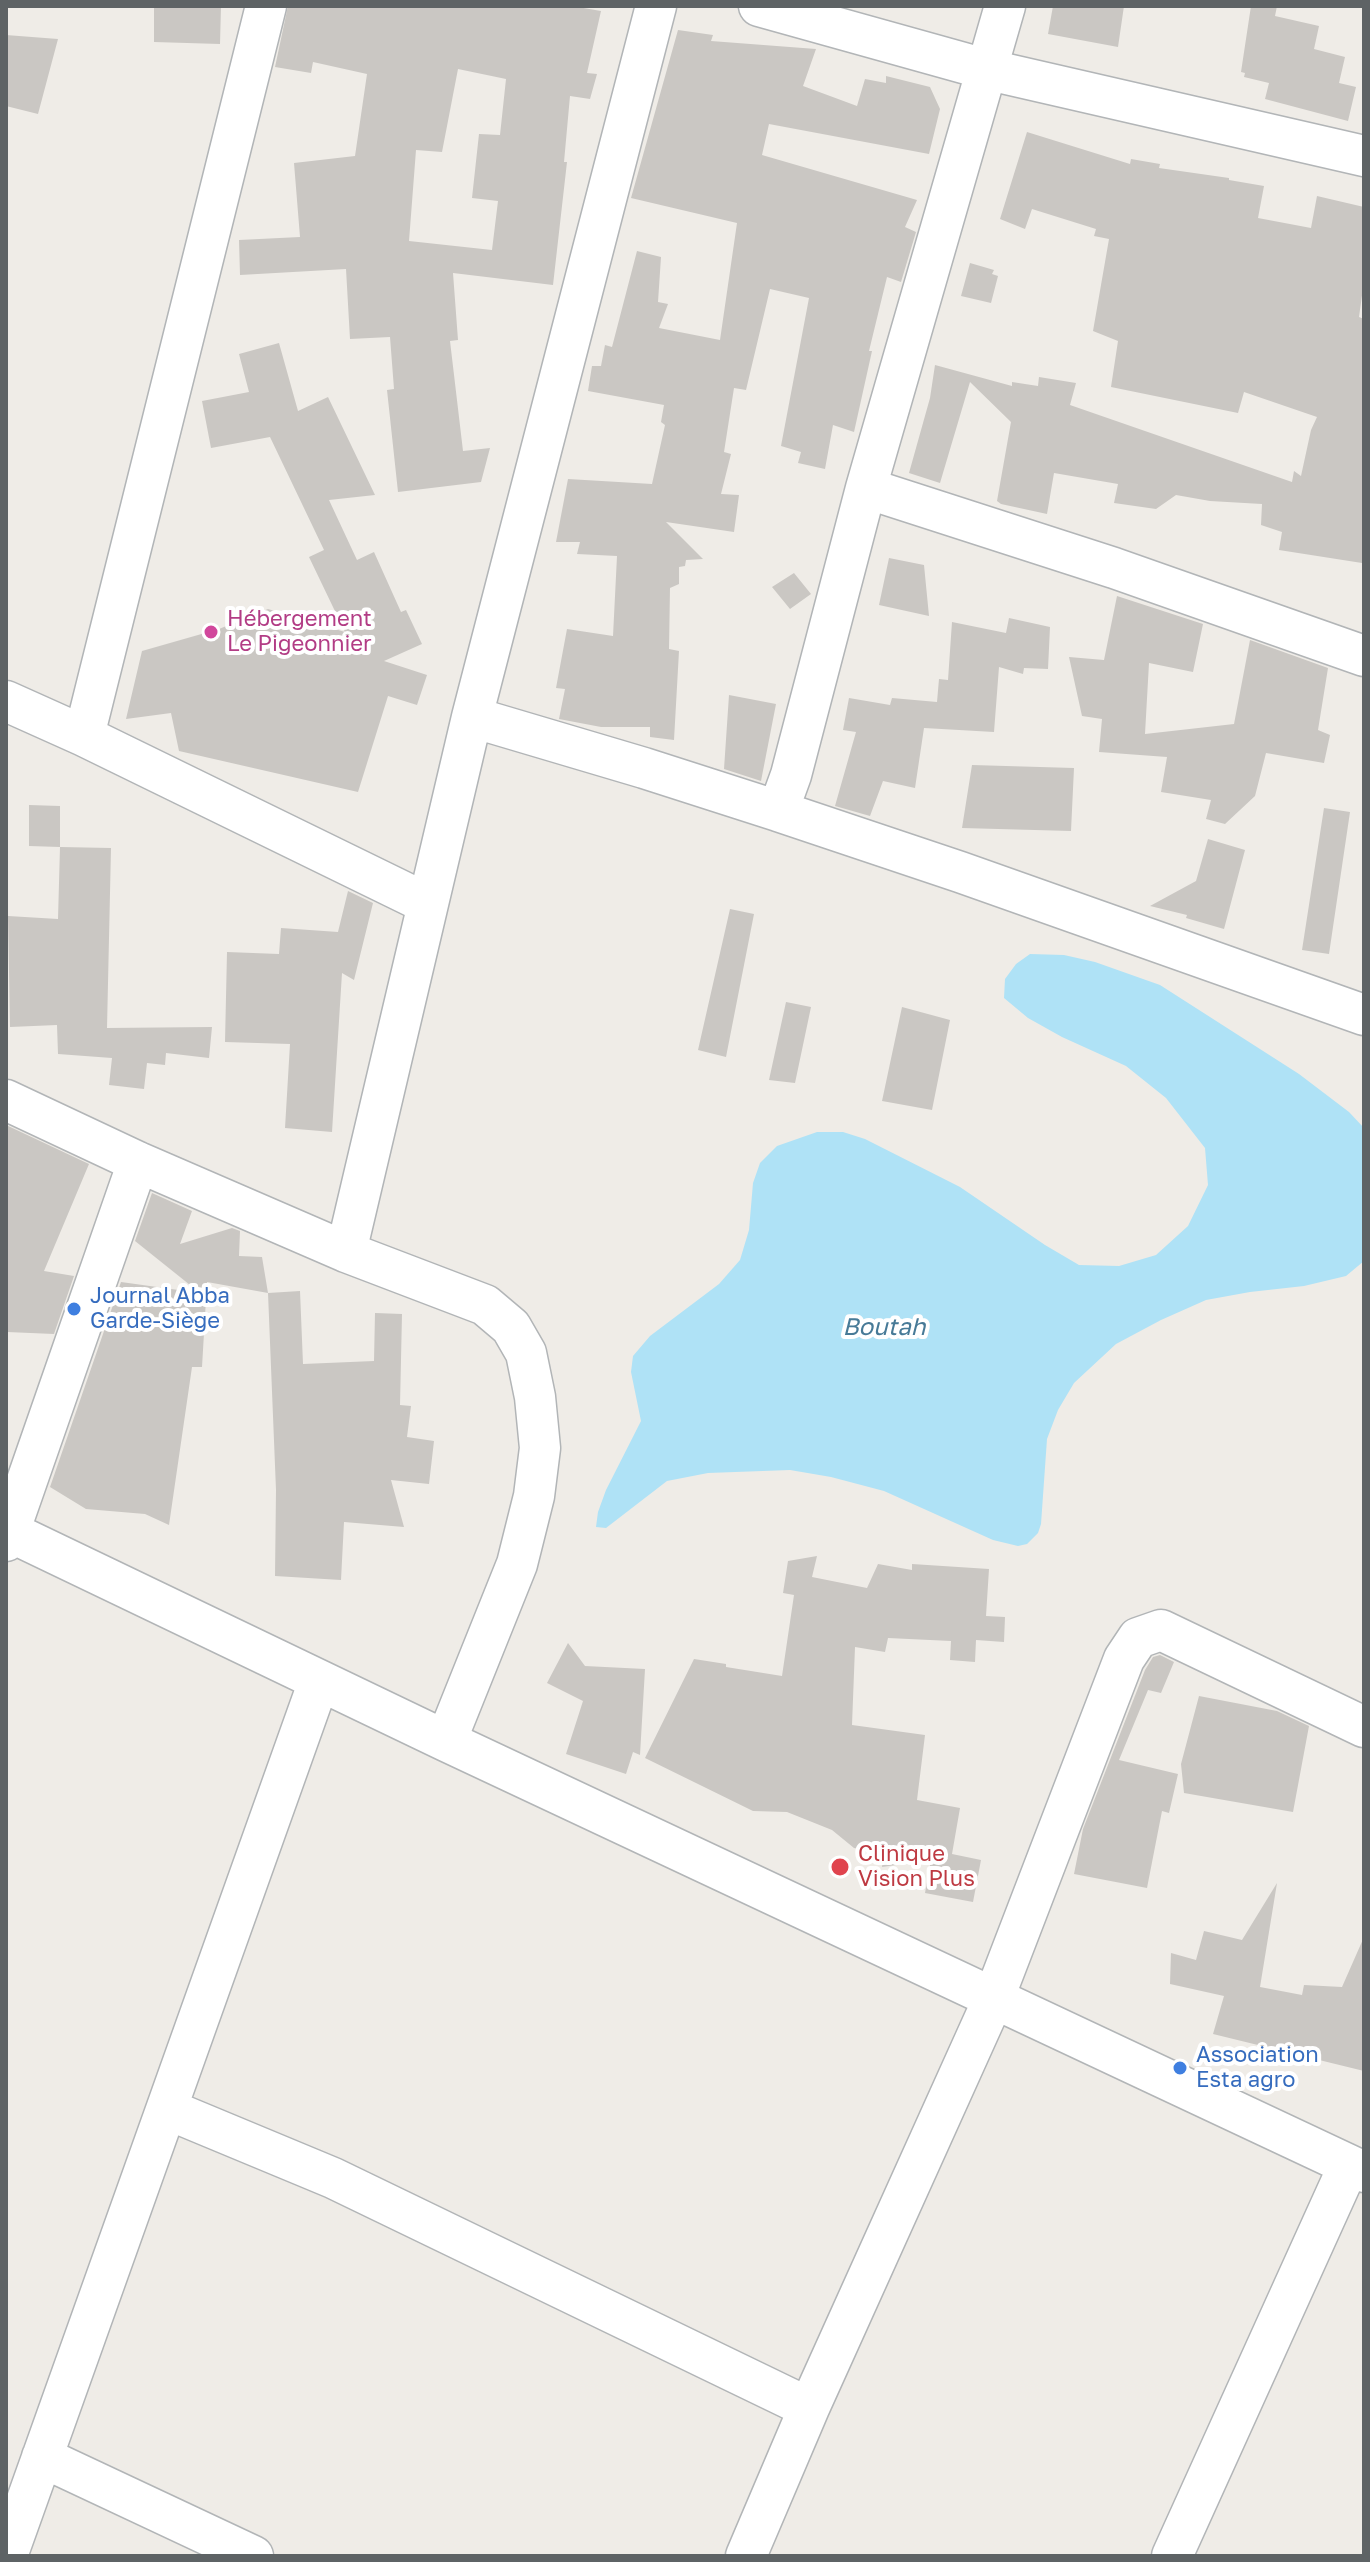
<!DOCTYPE html>
<html>
<head>
<meta charset="utf-8">
<style>
  body { margin:0 }
  #map { position:relative; width:1370px; height:2562px; overflow:hidden; background:#efece7; font-family:"Golos Text",sans-serif }
  canvas { display:block }
  .frame { position:absolute; inset:0; border:8px solid #5e6365; pointer-events:none }
</style>
</head>
<body>
<div id="map">
<canvas width="1370" height="2562"></canvas>
<div class="frame"></div>
</div>
<script>
const context = document.querySelector('canvas').getContext('2d');
context.lineJoin = 'round';
function fillPath(path, color) { context.fillStyle = color; context.fill(path, 'evenodd'); }
const shape = rows => new Path2D(rows.map(r => 'M' + r).join(''));
function strokePath(path, color, width, dash) { context.strokeStyle = color; context.lineWidth = width; context.lineCap = dash ? 'butt' : 'round'; context.setLineDash(dash || []); context.stroke(path); }
function label(font, color, halo, rows, align = 'center') {
  context.font = font + ' "Golos Text",sans-serif'; context.lineWidth = 8; context.setLineDash([]); context.textBaseline = 'middle'; context.strokeStyle = halo; context.fillStyle = color; for (const [text, x, y, turn = 0] of rows) {
    context.save(); context.translate(x, y); context.rotate((+turn || 0) * Math.PI / 180); context.textAlign = isNaN(turn) ? turn : align; if (halo) context.strokeText(text, 0, 0); context.fillText(text, 0, 0); context.restore();
  }
}
fillPath(shape([
  [1030,954,1064,955,1095,962,1160,985,1299,1074,1349,1112,1364,1128,1364,1261,1346,1276,1304,1286,1250,1292,1206,1300,1161,1320,1116,1344,1074,1383,1058,1410,1047,1439,1041,1524,1038,1533,1027,1544,1018,1546,993,1540,884,1491,831,1477,790,1470,708,1473,667,1481,606,1528,596,1527,598,1512,606,1490,641,1421,631,1372,633,1356,650,1336,719,1284,740,1260,749,1230,753,1183,760,1163,777,1146,817,1132,843,1132,865,1139,960,1187,1045,1245,1079,1265,1119,1266,1156,1255,1188,1226,1208,1185,1205,1148,1166,1098,1126,1066,1062,1037,1028,1018,1004,998,1005,979,1016,964]
]), '#afe2f6');
fillPath(shape([
  [154,6,221,6,220,44,154,42],
  [288,6,572,6,601,11,587,73,597,74,590,99,570,96,564,162,567,162,553,285,453,273,458,340,450,341,463,451,490,448,481,482,398,492,387,390,394,389,390,337,350,339,346,269,240,275,239,240,300,237,294,163,355,156,367,74,313,62,311,73,275,67],
  [458,69,506,79,500,135,479,134,472,198,498,201,492,250,409,241,416,150,442,152],
  [1053,6,1124,6,1118,47,1048,34],
  [1251,6,1277,6,1275,16,1319,26,1314,49,1345,57,1339,83,1356,87,1348,121,1265,99,1269,83,1244,77,1245,73,1241,72],
  [678,30,713,35,711,41,816,49,803,86,857,106,865,79,886,83,886,76,930,87,940,109,929,154,769,124,762,155,917,200,905,227,916,232,901,282,887,277,869,351,872,351,854,432,833,425,825,469,798,463,801,452,781,446,809,298,770,289,746,390,734,388,724,452,731,454,721,494,739,495,734,532,666,522,703,559,686,560,685,566,679,567,679,584,670,588,669,649,679,651,674,740,650,737,650,727,601,727,559,719,565,689,556,688,567,629,613,636,617,556,577,554,580,542,556,542,568,479,652,484,665,425,661,422,664,405,588,391,592,366,601,366,605,345,612,347,637,251,661,257,658,302,668,304,659,328,720,340,737,223,631,198],
  [6,35,58,39,38,114,6,106],
  [1027,132,1130,164,1131,159,1160,164,1159,168,1229,178,1229,180,1264,186,1258,218,1311,228,1317,196,1364,207,1364,281,1359,317,1364,319,1364,550,1362,563,1279,550,1282,532,1261,525,1262,504,1210,501,1176,495,1156,509,1114,503,1118,484,1054,473,1047,514,1001,504,997,501,1011,422,970,382,940,483,909,473,930,398,935,365,1012,386,1012,382,1038,386,1039,377,1076,383,1070,405,1292,482,1294,471,1301,476,1311,430,1317,417,1244,392,1238,413,1111,387,1118,341,1093,331,1109,239,1094,236,1096,229,1032,209,1025,229,1000,219],
  [970,263,994,270,992,274,998,276,991,303,961,296],
  [279,343,298,411,328,397,375,495,329,500,357,560,374,552,401,612,406,610,422,644,384,661,427,675,417,705,388,696,358,792,179,751,171,713,126,719,142,651,219,629,268,609,345,632,309,557,324,550,270,437,211,448,202,401,249,392,239,354],
  [889,558,924,565,929,616,879,605],
  [794,573,811,594,790,609,772,587],
  [1117,596,1203,624,1193,672,1149,663,1145,734,1234,724,1250,640,1328,668,1318,730,1330,735,1324,763,1266,753,1255,796,1225,824,1206,819,1211,800,1161,792,1167,757,1099,752,1102,719,1082,716,1069,657,1104,660],
  [1009,618,1050,627,1048,669,1024,668,1023,674,999,667,994,732,924,728,915,788,883,781,870,816,835,806,856,732,843,730,849,698,890,705,892,698,937,702,939,679,948,680,952,622,1006,633],
  [729,695,776,704,761,781,724,769],
  [972,765,1074,768,1071,831,962,828],
  [29,805,60,806,60,847,29,846],
  [1324,808,1350,812,1329,954,1302,950],
  [1208,839,1245,850,1224,929,1186,918,1187,915,1150,906,1196,881],
  [60,847,111,848,107,1028,212,1027,209,1058,166,1053,165,1065,147,1063,144,1089,109,1085,112,1058,58,1054,57,1025,10,1027,8,916,58,919],
  [348,891,373,903,354,980,342,973,332,1132,285,1128,290,1044,225,1042,227,952,279,954,281,928,338,932],
  [730,909,754,914,726,1057,698,1050],
  [786,1002,811,1007,795,1083,769,1080],
  [902,1007,950,1020,932,1110,882,1101],
  [6,1125,89,1164,44,1271,74,1276,54,1334,7,1332],
  [152,1193,192,1211,180,1244,232,1228,240,1231,239,1256,262,1257,268,1293,207,1282,202,1367,192,1367,169,1525,145,1514,86,1509,50,1487,121,1282,200,1293,135,1241],
  [300,1291,303,1364,374,1361,375,1313,402,1314,400,1405,411,1406,407,1437,434,1441,429,1484,391,1480,404,1527,344,1522,341,1580,275,1576,276,1490,268,1293],
  [817,1556,812,1577,867,1588,878,1564,912,1570,912,1564,989,1569,986,1616,1005,1617,1004,1642,976,1640,975,1662,950,1660,951,1641,888,1638,885,1652,855,1647,852,1725,925,1735,917,1800,960,1808,952,1854,981,1860,973,1902,925,1893,931,1860,882,1867,884,1853,854,1848,832,1830,787,1812,753,1811,645,1758,694,1659,726,1664,726,1667,782,1676,794,1595,783,1593,788,1561],
  [568,1643,585,1666,645,1669,640,1755,633,1752,626,1774,566,1754,583,1701,547,1683],
  [1160,1655,1174,1662,1161,1693,1148,1690,1119,1760,1178,1774,1169,1813,1162,1811,1147,1888,1074,1874,1083,1829,1145,1670,1153,1657],
  [1199,1696,1277,1711,1309,1726,1293,1812,1184,1793,1181,1764],
  [1277,1883,1260,1987,1302,1995,1304,1985,1342,1987,1364,1937,1364,2071,1213,2034,1224,1996,1170,1984,1171,1953,1196,1960,1204,1931,1242,1940]
]), '#cac7c3');
const minor = shape([
  [759,6,985,69,1364,156],
  [866,488,1114,568,1364,656],
  [6,701,84,736,428,904],
  [472,717,644,768,778,811,791,775,866,488,1005,6],
  [84,736,266,6],
  [778,811,960,872,1364,1015],
  [6,1100,138,1162,346,1252,485,1305,511,1327,526,1353,535,1397,540,1448,534,1496,517,1564,446,1741],
  [346,1252,472,717,656,6],
  [6,1530,446,1741,1364,2172],
  [6,1541,138,1162],
  [167,2109,333,2178,809,2408],
  [42,2457,253,2556],
  [7,2556,319,1681],
  [746,2556,809,2408,993,2000,1124,1659,1138,1638,1161,1630,1364,1727],
  [1172,2556,1349,2165]
]);
strokePath(minor, '#b2b5b7', 43);
strokePath(minor, '#fff', 40);
for (const [x, y, r, color] of [
  [211,632,8,"#d1479c"],
  [74,1309,8,"#3f7fe0"],
  [840,1867,10,"#e0444e"],
  [1180,2068,8,"#3f7fe0"]
]) { const dot = new Path2D(); dot.arc(x, y, r, 0, 2 * Math.PI); context.fillStyle = color; context.fill(dot); strokePath(dot, '#fff', 3); }
label('22px', '#b23c85', '#fff', [
  ["Hébergement",227,619],
  ["Le Pigeonnier",227,644]
], 'left');
label('22px', '#366cbe', '#fff', [
  ["Journal Abba",90,1296],
  ["Garde-Siège",90,1321],
  ["Association",1196,2055],
  ["Esta agro",1196,2080]
], 'left');
label('22px', '#be3a42', '#fff', [
  ["Clinique",858,1854],
  ["Vision Plus",858,1879]
], 'left');
label('italic 24px', '#477a97', '#fff', [
  ["Boutah",884,1327]
]);
</script>
</body>
</html>
